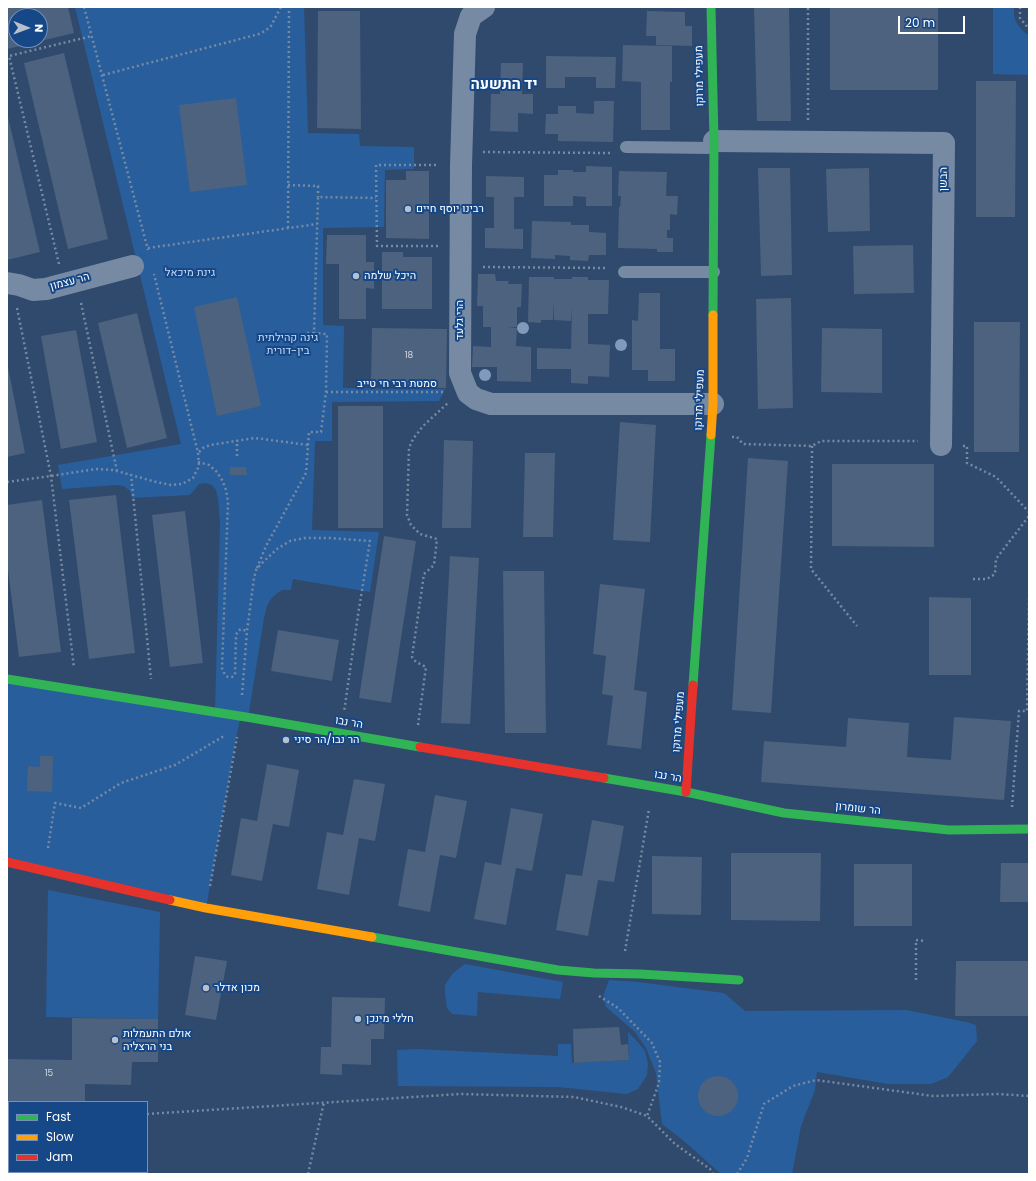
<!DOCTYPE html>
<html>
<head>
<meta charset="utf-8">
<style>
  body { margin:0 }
  #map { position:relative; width:1036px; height:1181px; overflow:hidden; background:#304a6d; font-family:Poppins,sans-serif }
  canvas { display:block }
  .frame { position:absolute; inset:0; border:8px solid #fff; pointer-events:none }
  .legend { position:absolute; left:8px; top:1101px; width:140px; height:72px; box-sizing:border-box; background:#164787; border:1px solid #7391b7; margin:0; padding:5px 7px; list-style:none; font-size:12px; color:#fff }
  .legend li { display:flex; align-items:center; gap:8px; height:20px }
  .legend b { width:20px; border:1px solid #7391b7 }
  .north { position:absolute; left:8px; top:8px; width:40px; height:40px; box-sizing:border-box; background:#164787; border:1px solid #7391b7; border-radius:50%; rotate:91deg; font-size:11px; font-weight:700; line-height:16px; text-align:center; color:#fff }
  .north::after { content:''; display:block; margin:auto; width:14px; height:18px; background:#b7c0cc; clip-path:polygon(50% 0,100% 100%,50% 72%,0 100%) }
  .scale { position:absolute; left:898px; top:16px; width:67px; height:18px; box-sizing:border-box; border:2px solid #fff; border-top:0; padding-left:5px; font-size:12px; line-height:14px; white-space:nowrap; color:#fff; -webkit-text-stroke:3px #164787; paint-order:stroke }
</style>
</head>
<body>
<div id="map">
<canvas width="1036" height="1181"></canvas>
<div class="frame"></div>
<ul class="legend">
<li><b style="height:5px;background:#30b455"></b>Fast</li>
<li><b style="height:5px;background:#ff9f0a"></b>Slow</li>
<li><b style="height:5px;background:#e5322d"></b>Jam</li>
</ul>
<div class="north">N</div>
<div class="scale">20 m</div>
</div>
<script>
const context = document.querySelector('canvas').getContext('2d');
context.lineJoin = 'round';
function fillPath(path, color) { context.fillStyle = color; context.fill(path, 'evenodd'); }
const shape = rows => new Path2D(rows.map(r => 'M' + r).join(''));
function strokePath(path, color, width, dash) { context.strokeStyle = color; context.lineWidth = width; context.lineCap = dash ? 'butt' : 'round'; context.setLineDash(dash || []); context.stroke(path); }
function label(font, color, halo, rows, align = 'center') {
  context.font = font + ' Poppins,Heebo,sans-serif'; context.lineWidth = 4; context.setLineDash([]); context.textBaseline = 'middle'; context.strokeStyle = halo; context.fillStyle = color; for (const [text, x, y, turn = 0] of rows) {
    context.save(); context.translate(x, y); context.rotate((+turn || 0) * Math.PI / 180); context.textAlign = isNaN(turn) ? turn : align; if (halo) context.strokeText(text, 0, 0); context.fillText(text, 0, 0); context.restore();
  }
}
fillPath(shape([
  [75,7,304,7,308,133,359,134,360,146,414,147,414,169,385,170,384,227,323,228,323,325,344,326,343,388,445,389,439,401,332,402,332,441,315,441,312,530,379,532,370,592,293,579,291,590,282,590,276,594,271,599,267,606,264,618,248,718,241,717,238,728,206,908,7,862,7,679,215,712,220,523,218,498,216,490,212,485,206,483,199,484,190,495,132,498,130,491,124,486,117,485,62,489,58,465,181,444],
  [993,7,1014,7,1014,15,1016,22,1022,30,1029,36,1029,75,993,74],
  [48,890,160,912,158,1019,46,1017],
  [465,964,563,982,560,999,478,992,477,1016,452,1014,447,1008,445,994,445,985,453,973],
  [609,980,638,982,724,993,745,1011,906,1010,966,1022,976,1025,977,1041,948,1077,931,1084,888,1084,817,1072,815,1090,801,1126,792,1174,721,1174,684,1141,662,1124,656,1073,646,1048,635,1032,606,1007,603,997],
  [628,1032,638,1042,645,1051,648,1064,647,1075,638,1089,627,1094,558,1087,398,1086,397,1050,417,1049,558,1056,558,1044,571,1044,572,1063,629,1060]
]), '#295e9d');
fillPath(shape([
  [7,7,68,7,74,33,7,49],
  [16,16,40,16,40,40,16,40],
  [754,7,789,7,791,121,757,121],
  [830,7,938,7,938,90,830,90],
  [318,11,360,11,361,129,317,128],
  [647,11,685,12,685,26,692,26,692,46,656,45,656,36,646,36],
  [623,45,672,46,672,82,670,82,670,130,641,130,641,82,622,81],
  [64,53,108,239,68,249,24,63],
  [546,56,616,57,615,88,596,88,596,77,565,77,565,88,546,88],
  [501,63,523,63,522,94,533,94,533,114,518,113,518,132,490,131,491,94,500,94],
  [976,81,1016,81,1015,217,976,217],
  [236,98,247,185,190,192,179,105],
  [594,101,614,101,613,142,558,141,558,134,545,134,546,114,558,114,558,106,576,106,576,113,594,114],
  [7,113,40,252,7,260],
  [586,166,612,167,612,206,586,206,586,197,573,196,573,206,544,206,544,175,558,175,558,170,573,170,573,172,586,172],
  [758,168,790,168,792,275,761,276],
  [869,168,870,231,828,232,826,169],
  [406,171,429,171,429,239,386,238,386,180,406,180],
  [619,171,667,172,666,196,678,196,677,215,670,214,670,230,667,230,667,238,673,238,673,252,657,252,657,249,618,248,619,207,620,207,621,196,618,196],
  [486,176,524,177,524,197,514,197,514,229,523,229,523,249,485,248,485,228,494,228,494,197,486,197],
  [532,221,571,222,571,225,589,225,589,232,606,233,606,255,589,255,588,261,570,260,570,256,555,255,555,259,531,258],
  [327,235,366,235,366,262,374,262,374,289,366,288,366,319,339,319,339,264,326,264],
  [913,245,914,293,854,294,853,246],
  [382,252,403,252,403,257,432,257,432,309,382,309],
  [478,274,495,274,496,281,509,281,508,284,522,284,521,307,517,307,517,327,508,328,517,328,516,346,531,347,531,382,497,381,497,367,472,367,473,346,491,347,491,327,483,327,483,306,477,306],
  [529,277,554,277,554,279,572,279,572,277,588,277,588,280,609,280,608,314,588,314,588,344,610,345,609,377,588,376,588,384,571,383,571,369,537,369,537,348,571,349,572,306,571,321,554,320,554,300,553,320,541,320,541,323,528,322],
  [639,293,660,293,660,349,675,349,675,381,648,381,648,370,632,370,632,320,638,321],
  [237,297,261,406,217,416,194,307],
  [791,298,793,408,758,409,756,299],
  [137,313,167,438,127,448,98,323],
  [974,322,1020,322,1019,452,974,452],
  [372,328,447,329,446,388,396,387,396,382,371,382],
  [822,328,882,329,882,393,821,392],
  [76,330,97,442,61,449,41,336],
  [7,362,25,453,7,457],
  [338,406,383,406,383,528,338,528],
  [620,422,656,425,650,542,613,540],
  [444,440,473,441,471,528,442,528],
  [525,453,555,453,553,537,523,537],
  [748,458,788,461,771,713,732,710],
  [832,464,934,464,934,547,832,546],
  [230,467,246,467,247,475,230,475],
  [116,495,135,653,89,659,69,500],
  [42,500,61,652,19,657,7,562,7,505],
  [185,511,203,663,170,667,152,515],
  [384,536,416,541,391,703,359,698],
  [450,556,479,558,470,724,441,723],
  [503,571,544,571,546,733,505,733],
  [600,584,645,589,634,690,647,692,641,749,607,745,613,696,602,694,606,656,593,654],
  [929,597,971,598,971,675,929,675],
  [278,630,339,640,332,681,271,671],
  [954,717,1011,721,1004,800,761,782,764,741,846,747,848,718,909,723,907,757,951,760],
  [40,756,53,756,52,792,27,791,28,766,40,767],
  [267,764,299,770,289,827,273,824,262,881,231,875,241,818,257,821],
  [354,779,385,784,375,841,359,838,349,895,317,889,327,832,343,835],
  [435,795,467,801,456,858,440,855,430,912,398,906,408,849,425,852],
  [511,808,543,814,532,871,516,868,506,925,474,919,485,862,501,865],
  [592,820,624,826,614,882,598,880,588,936,556,930,566,874,582,876],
  [731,853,821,853,820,921,731,920],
  [652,856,702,857,701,915,652,914],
  [1001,863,1029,863,1029,902,1000,902],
  [854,864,912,864,912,926,854,926],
  [195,956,227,961,216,1020,185,1015],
  [956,961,1029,961,1029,1016,955,1016],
  [332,997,385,998,384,1039,371,1039,371,1065,342,1064,342,1075,320,1074,321,1047,331,1047],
  [72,1018,158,1019,158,1062,132,1062,131,1085,85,1084,85,1102,9,1102,9,1104,7,1104,7,1059,72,1060],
  [619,1027,621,1045,628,1044,629,1060,574,1063,573,1029],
  '698 1096a20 20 0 1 1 40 0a20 20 0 1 1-40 0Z'
]), '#4c627e');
strokePath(shape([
  [84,7,148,250],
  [1020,7,1020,18,1029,29],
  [103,75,259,34,265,31,271,26,281,7],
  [808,120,808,7],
  [483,152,610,153],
  [288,185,318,186,318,197],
  [288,228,289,7],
  [438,246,377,246,376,165,438,165],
  [148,248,317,224],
  [59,264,9,56,92,36],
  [483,267,608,268],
  [81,303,117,471],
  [17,308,51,476,74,668],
  [307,333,314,333],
  [326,392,443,392],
  [732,437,737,437,743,444,812,446,821,441,918,441],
  [812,446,811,569,857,626],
  [963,446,967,446,967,463,996,477,1029,512],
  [199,452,203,448,210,445,255,438,308,445],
  [237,456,237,440],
  [198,462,209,465,217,472,222,480,226,490,228,502,222,668,225,675,228,677,232,677,235,675,236,635,238,631,241,629,247,631],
  [131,474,151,679],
  [7,482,51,476,96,469,113,470,156,482,171,485,182,484,193,478,199,466,198,453,154,274],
  [257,568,266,546,306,473,309,432,321,432,326,392,327,334,314,333,318,197,376,198],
  [973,579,987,579,995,574,996,559,1029,516],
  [242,695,247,631,254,578,256,570,261,564,277,549,290,541,305,538,330,538,370,541,358,615,344,712],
  [418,725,426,667,416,662,412,657,424,574,434,565,437,539,420,534,411,525,407,515,409,448,413,439,423,426,449,402],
  [1012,807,1019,711,1027,711,1029,598],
  [48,848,55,803,81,808,121,783,175,765,224,736],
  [210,886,237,737],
  [625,951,649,809],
  [916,980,916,940,925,941],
  [599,996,618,1008,652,1043,660,1062,659,1083,647,1116,675,1144,710,1169,713,1174],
  [147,1114,460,1094,574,1097,621,1107,647,1116],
  [7,1123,9,1123],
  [308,1174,324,1102],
  [737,1174,747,1158,764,1104,793,1086,816,1080,933,1096,998,1094,1029,1096]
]), '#778aa3', 2.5, [2, 3]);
strokePath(shape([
  [626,147,714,148],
  [624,272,714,272]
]), '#778aa3', 12);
strokePath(shape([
  [484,7,471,16,465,34,461,165,460,373,468,393,476,399,491,404,713,404],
  [714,141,944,143,941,445],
  [7,283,19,285,33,290,46,289,133,266]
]), '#778aa3', 22);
strokePath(shape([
  [711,7,714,141,713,315],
  [7,679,252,718,420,747],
  [693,685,711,435],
  [604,778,686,792,784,813,949,830,1029,829],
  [372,937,558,970,594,973,640,974,739,980]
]), '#30b455', 9);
strokePath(shape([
  [711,435,713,404,713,315],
  [170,900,206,908,372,937]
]), '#ff9f0a', 9);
strokePath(shape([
  [420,747,604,778],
  [686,792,693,685],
  [7,862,170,900]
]), '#e5322d', 9);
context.fillStyle = '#809abb';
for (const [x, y] of [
  [523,328],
  [621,345],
  [485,375]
]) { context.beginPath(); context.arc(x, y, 6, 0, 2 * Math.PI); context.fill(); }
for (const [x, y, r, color] of [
  [408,209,4,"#b7c0cc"],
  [356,276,4,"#b7c0cc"],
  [286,740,4,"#b7c0cc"],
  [206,988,4,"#b7c0cc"],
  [358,1019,4,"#b7c0cc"],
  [115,1040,4,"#b7c0cc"]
]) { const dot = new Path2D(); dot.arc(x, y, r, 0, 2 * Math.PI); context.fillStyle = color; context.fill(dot); strokePath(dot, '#164787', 1.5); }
label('9px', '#d2d8df', null, [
  ["18",409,356],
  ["15",49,1074]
]);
label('11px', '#fff', '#164787', [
  ["מעפילי מרוקו",700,76,-91],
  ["הבשן",944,179,-89],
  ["הר עצמון",70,282,-15],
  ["הרי גלעד",460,320,-90],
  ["סמטת רבי חי טייב",397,384],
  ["מעפילי מרוקו",700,400,-88],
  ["מעפילי מרוקו",679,722,-86],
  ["הר נבו",349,723,9],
  ["הר נבו",668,777,10],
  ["הר שומרון",858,809,6]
]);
label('11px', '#fff', '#164787', [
  ["רבינו יוסף חיים",416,209],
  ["היכל שלמה",364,276],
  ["הר נבו/הר סיני",294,740],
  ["מכון אדלר",214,988],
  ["חללי מינכן",366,1019],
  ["אולם התעמלות",123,1034],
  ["בני הרצליה",123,1047]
], 'left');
label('11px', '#c2dbfa', '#164787', [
  ["גינת מיכאל",190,273],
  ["גינה קהילתית",288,338],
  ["בין-דורית",288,351]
]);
label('bold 15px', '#fff', '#164787', [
  ["יד התשעה",504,85]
]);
</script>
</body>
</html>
